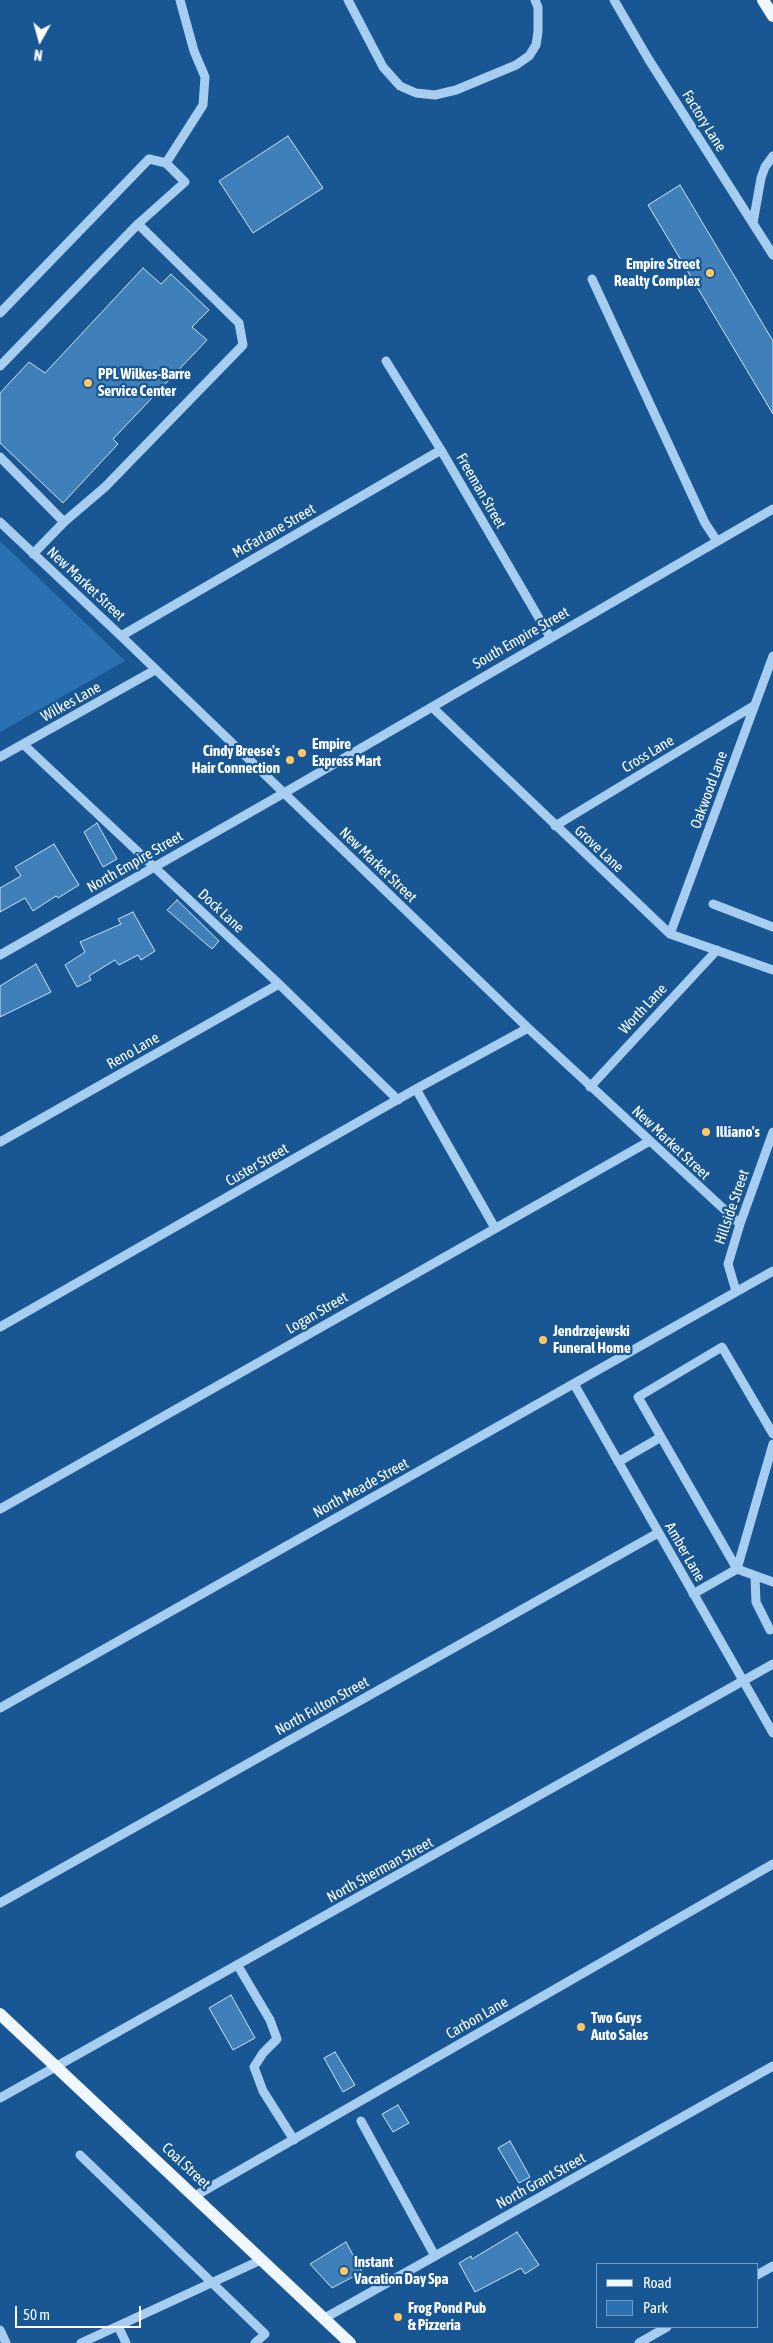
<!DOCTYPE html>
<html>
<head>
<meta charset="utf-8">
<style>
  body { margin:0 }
  #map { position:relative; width:773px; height:2343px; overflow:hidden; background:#185793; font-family:"Asap Condensed",sans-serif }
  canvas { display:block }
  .legend { position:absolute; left:596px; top:2263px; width:162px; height:65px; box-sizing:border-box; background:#185793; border:1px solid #749abe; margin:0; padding:6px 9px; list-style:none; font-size:15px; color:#fff }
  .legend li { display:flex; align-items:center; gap:10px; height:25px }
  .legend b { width:25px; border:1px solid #749abe }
  .north { position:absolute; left:15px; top:15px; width:50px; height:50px; -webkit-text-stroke:4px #185793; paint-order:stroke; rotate:187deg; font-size:14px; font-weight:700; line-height:20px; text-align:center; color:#fff }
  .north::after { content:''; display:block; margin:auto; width:18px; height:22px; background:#fff; clip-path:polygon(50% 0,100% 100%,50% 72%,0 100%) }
  .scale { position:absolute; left:15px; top:2306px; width:126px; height:22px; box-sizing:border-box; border:2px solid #fff; border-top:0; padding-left:6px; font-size:15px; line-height:18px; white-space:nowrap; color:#fff; -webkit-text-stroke:4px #185793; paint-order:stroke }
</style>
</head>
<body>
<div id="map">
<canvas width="773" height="2343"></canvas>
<ul class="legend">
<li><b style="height:6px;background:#f0f7ff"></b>Road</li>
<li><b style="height:14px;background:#2a71b1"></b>Park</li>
</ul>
<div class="north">N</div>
<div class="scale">50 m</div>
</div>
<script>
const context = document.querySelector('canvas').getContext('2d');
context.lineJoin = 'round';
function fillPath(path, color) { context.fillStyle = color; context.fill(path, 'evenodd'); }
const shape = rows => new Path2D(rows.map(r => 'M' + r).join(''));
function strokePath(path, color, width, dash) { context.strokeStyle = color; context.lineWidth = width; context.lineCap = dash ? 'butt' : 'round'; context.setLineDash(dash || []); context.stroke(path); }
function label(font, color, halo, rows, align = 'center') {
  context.font = font + ' "Asap Condensed",sans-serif'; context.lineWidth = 4.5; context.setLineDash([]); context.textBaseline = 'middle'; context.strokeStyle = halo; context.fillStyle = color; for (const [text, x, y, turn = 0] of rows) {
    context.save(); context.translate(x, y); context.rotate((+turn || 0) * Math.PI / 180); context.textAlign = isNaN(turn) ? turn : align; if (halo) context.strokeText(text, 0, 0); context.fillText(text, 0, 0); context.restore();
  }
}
fillPath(shape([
  [0,541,125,661,0,732]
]), '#2a71b1');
const building = shape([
  [288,136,323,188,253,233,219,181,288,136],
  [680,185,773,341,773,414,648,205,680,185],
  [143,268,161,284,171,274,209,310,192,327,207,340,113,439,118,444,63,503,0,443,0,393,29,362,45,373,143,268],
  [97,823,117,859,103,867,84,832,97,823],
  [54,844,79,885,58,898,56,896,33,911,25,898,0,912,0,888,21,876,15,867,54,844],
  [177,900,219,941,212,949,167,910,177,900],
  [133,912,155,951,141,960,138,955,119,965,115,960,89,976,91,980,77,987,65,965,85,952,80,942,121,924,118,919,133,912],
  [36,964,51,992,0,1017,0,986,36,964],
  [231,1995,255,2038,233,2050,209,2008,231,1995],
  [335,2052,355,2085,343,2092,324,2058,335,2052],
  [398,2105,409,2123,393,2132,382,2114,398,2105],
  [510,2141,530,2177,519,2183,498,2148,510,2141],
  [517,2232,539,2265,525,2274,521,2268,475,2292,459,2263,471,2256,472,2259,517,2232],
  [346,2242,362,2272,332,2288,310,2264,346,2242]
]);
fillPath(building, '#4080ba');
strokePath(building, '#cee6fb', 1);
strokePath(shape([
  [348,0,383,67,400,86,416,93,435,95,456,90,516,65,529,56,536,45,538,32,538,7,535,0],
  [614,0,649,60,773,255],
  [166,163,203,105,205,77,194,51,180,0],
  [753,223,761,178,765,167,773,156],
  [592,279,705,523,717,541],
  [0,313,149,159,166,163,185,182,138,224],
  [386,361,441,450,550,637],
  [0,366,138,224,239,323,243,345,105,487,64,522],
  [0,457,64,522,33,554],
  [0,522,121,636,528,1028,740,1224],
  [121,636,441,450],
  [432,707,670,934,773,970],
  [23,744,279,984,398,1100],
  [0,757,155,670],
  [555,826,755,705],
  [713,904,773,927],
  [670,934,773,656],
  [0,955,284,793,773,509],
  [590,1087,717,950],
  [416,1089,495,1228],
  [0,1142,279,984],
  [736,1291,728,1264,740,1224,773,1132],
  [0,1327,416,1089,528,1028],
  [574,1384,773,1733],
  [661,1437,737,1569,773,1582],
  [618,1462,661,1437,638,1397,722,1347,773,1434],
  [0,1509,648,1142],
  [755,1577,756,1602,770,1630],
  [693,1594,737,1569,773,1444],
  [0,1708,773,1271],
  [0,1903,658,1533],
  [238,1966,270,2020,277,2039,263,2053,254,2067,263,2091,294,2140],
  [0,2098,773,1664],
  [361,2121,435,2256],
  [80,2155,265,2334,255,2343],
  [195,2196,773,1864],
  [757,2275,773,2266],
  [323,2319,773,2066],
  [118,2326,126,2343],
  [0,2330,6,2343],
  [81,2343,261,2260],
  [639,2343,667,2327]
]), '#a7cef0', 9);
strokePath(shape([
  [763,0,773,16],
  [0,2014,350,2343]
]), '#f0f7ff', 12);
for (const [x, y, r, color] of [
  [710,273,5,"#ffc766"],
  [88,383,5,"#ffc766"],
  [302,753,5,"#ffc766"],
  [290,760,5,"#ffc766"],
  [706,1132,5,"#ffc766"],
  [543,1340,5,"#ffc766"],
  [581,2027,5,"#ffc766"],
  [344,2271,5,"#ffc766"],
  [398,2317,5,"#ffc766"]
]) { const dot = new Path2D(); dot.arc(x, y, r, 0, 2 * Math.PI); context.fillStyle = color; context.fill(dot); strokePath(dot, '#185793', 2); }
label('15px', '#fff', '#185793', [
  ["Factory Lane",704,121,58],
  ["Freeman Street",481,491,60],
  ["McFarlane Street",274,531,-30],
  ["New Market Street",86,584,43],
  ["South Empire Street",521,638,-30],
  ["Wilkes Lane",71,702,-29],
  ["Cross Lane",648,754,-31],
  ["Oakwood Lane",709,790,-70],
  ["Grove Lane",599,849,43],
  ["North Empire Street",135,862,-30],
  ["New Market Street",378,865,44],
  ["Dock Lane",221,911,43],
  ["Worth Lane",643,1009,-47],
  ["Reno Lane",133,1051,-30],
  ["New Market Street",671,1143,43],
  ["Custer Street",257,1165,-30],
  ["Hillside Street",732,1207,-71],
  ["Logan Street",317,1313,-30],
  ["North Meade Street",361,1488,-29],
  ["Amber Lane",685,1552,60],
  ["North Fulton Street",322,1706,-29],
  ["North Sherman Street",380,1870,-29],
  ["Carbon Lane",477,2018,-30],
  ["Coal Street",186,2166,43],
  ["North Grant Street",541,2181,-29]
]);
label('bold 15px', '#fff', '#185793', [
  ["Empire Street",700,264,"right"],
  ["Realty Complex",700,281,"right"],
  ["PPL Wilkes-Barre",98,374],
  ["Service Center",98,391],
  ["Empire",312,744],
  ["Express Mart",312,761],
  ["Cindy Breese's",280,751,"right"],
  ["Hair Connection",280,768,"right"],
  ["Illiano's",716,1132],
  ["Jendrzejewski",553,1331],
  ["Funeral Home",553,1348],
  ["Two Guys",591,2018],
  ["Auto Sales",591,2035],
  ["Instant",354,2262],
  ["Vacation Day Spa",354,2279],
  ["Frog Pond Pub",408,2308],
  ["& Pizzeria",408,2325]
], 'left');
</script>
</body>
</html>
